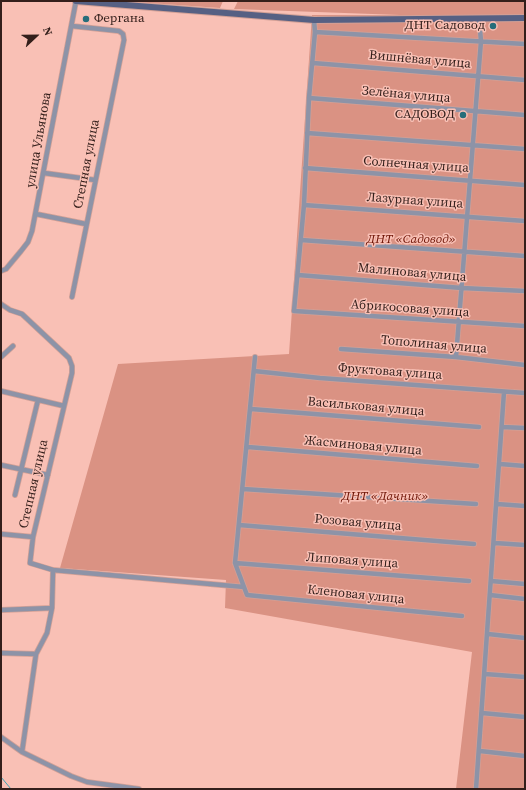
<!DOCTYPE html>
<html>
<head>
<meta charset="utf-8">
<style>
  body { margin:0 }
  #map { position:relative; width:526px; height:790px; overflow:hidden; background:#f9c0b5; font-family:"Source Serif 4",serif }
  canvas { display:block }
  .frame { position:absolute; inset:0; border:2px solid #341f1b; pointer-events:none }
  .north { position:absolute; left:16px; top:16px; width:40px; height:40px; -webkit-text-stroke:3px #f9c0b5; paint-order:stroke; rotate:68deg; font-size:11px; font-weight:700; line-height:16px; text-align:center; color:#341f1b }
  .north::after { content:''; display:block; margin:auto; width:14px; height:18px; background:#341f1b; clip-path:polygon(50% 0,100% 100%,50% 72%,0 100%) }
</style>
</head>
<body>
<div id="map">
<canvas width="526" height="790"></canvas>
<div class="frame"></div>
<div class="north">N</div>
</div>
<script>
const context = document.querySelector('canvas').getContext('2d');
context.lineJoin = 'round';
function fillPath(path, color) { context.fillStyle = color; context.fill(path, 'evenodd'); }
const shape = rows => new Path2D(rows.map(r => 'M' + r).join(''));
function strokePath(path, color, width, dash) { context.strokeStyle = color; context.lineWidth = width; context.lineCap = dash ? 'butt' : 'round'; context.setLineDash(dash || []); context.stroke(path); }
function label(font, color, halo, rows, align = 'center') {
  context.font = font + ' "Source Serif 4",serif'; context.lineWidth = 3; context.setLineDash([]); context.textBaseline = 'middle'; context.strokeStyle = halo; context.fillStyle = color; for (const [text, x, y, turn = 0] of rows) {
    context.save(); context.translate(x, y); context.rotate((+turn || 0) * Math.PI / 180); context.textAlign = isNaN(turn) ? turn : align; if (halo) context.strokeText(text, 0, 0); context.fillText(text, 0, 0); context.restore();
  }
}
fillPath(shape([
  [121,1,223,1,220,8],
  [238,1,525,1,525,789,456,789,472,652,225,608,226,580,60,568,118,364,289,354,312,15,400,15,234,9]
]), '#da9283');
strokePath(shape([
  [1,777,11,789]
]), '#3ea3b5', 1);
const minor = shape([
  [314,20,315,32,309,98,304,205,294,311,525,326],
  [72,26,119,31,123,34,124,40,72,297],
  [315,32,525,44],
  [313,63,525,80],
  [309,98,525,115],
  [307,133,525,149],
  [305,168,525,185],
  [44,173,95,180],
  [304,205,525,221],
  [36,214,86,224],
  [301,240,525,256],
  [1,271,6,269,21,251,28,242,32,231,76,1],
  [298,275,462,288,525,291],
  [1,304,10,310,22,314,69,358,72,366,72,373,33,537,30,563,53,570,244,587],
  [341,349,456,357,525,365],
  [1,357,13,346],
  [255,357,235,563,247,595,462,616],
  [456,357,481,41,479,19],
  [254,371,320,378,525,393],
  [1,391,64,406],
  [251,409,479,427],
  [502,427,525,428],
  [248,447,477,466],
  [500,464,525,466],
  [1,465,48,475],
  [243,489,476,504],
  [15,495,38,400],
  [497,504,525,506],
  [239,525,474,544],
  [1,534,33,537],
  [495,543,525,545],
  [235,563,469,581],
  [491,581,525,584],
  [490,595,525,599],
  [1,610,52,608],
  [488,634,525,638],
  [1,653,36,654],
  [485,674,525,677],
  [482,713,525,717],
  [1,737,22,752,71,776,87,782,139,789],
  [480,751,525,756],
  [22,752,36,654,47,633,52,608,53,570],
  [476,789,504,392]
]);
const major = shape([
  [76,1,314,20,525,18]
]);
strokePath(minor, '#d2a096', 6);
strokePath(major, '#d2a096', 8);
strokePath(minor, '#8d93a7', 4.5);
strokePath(major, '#566083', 6);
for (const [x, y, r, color] of [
  [86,19,4,"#266d7a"],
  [493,26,4,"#266d7a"],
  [463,115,4,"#266d7a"]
]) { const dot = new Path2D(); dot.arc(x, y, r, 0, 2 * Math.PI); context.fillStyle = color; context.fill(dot); strokePath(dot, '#f9c0b5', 1.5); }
label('13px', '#341f1b', '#f9c0b5', [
  ["Фергана",94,19,"left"],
  ["ДНТ Садовод",485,26],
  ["САДОВОД",455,115]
], 'right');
label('13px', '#341f1b', '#f9c0b5', [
  ["Вишнёвая улица",420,60,5],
  ["Зелёная улица",406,95,5],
  ["улица Ульянова",39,140,-80],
  ["Степная улица",87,164,-79],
  ["Солнечная улица",416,165,4],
  ["Лазурная улица",415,201,4],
  ["Малиновая улица",412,273,5],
  ["Абрикосовая улица",410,309,4],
  ["Тополиная улица",434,345,5],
  ["Фруктовая улица",390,372,4],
  ["Васильковая улица",366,407,5],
  ["Жасминовая улица",363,446,5],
  ["Степная улица",34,484,-77],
  ["Розовая улица",358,523,5],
  ["Липовая улица",352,561,4],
  ["Кленовая улица",356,595,6]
]);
label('italic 13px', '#6e1406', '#f9c0b5', [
  ["ДНТ «Садовод»",411,240],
  ["ДНТ «Дачник»",385,497]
]);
</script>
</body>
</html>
